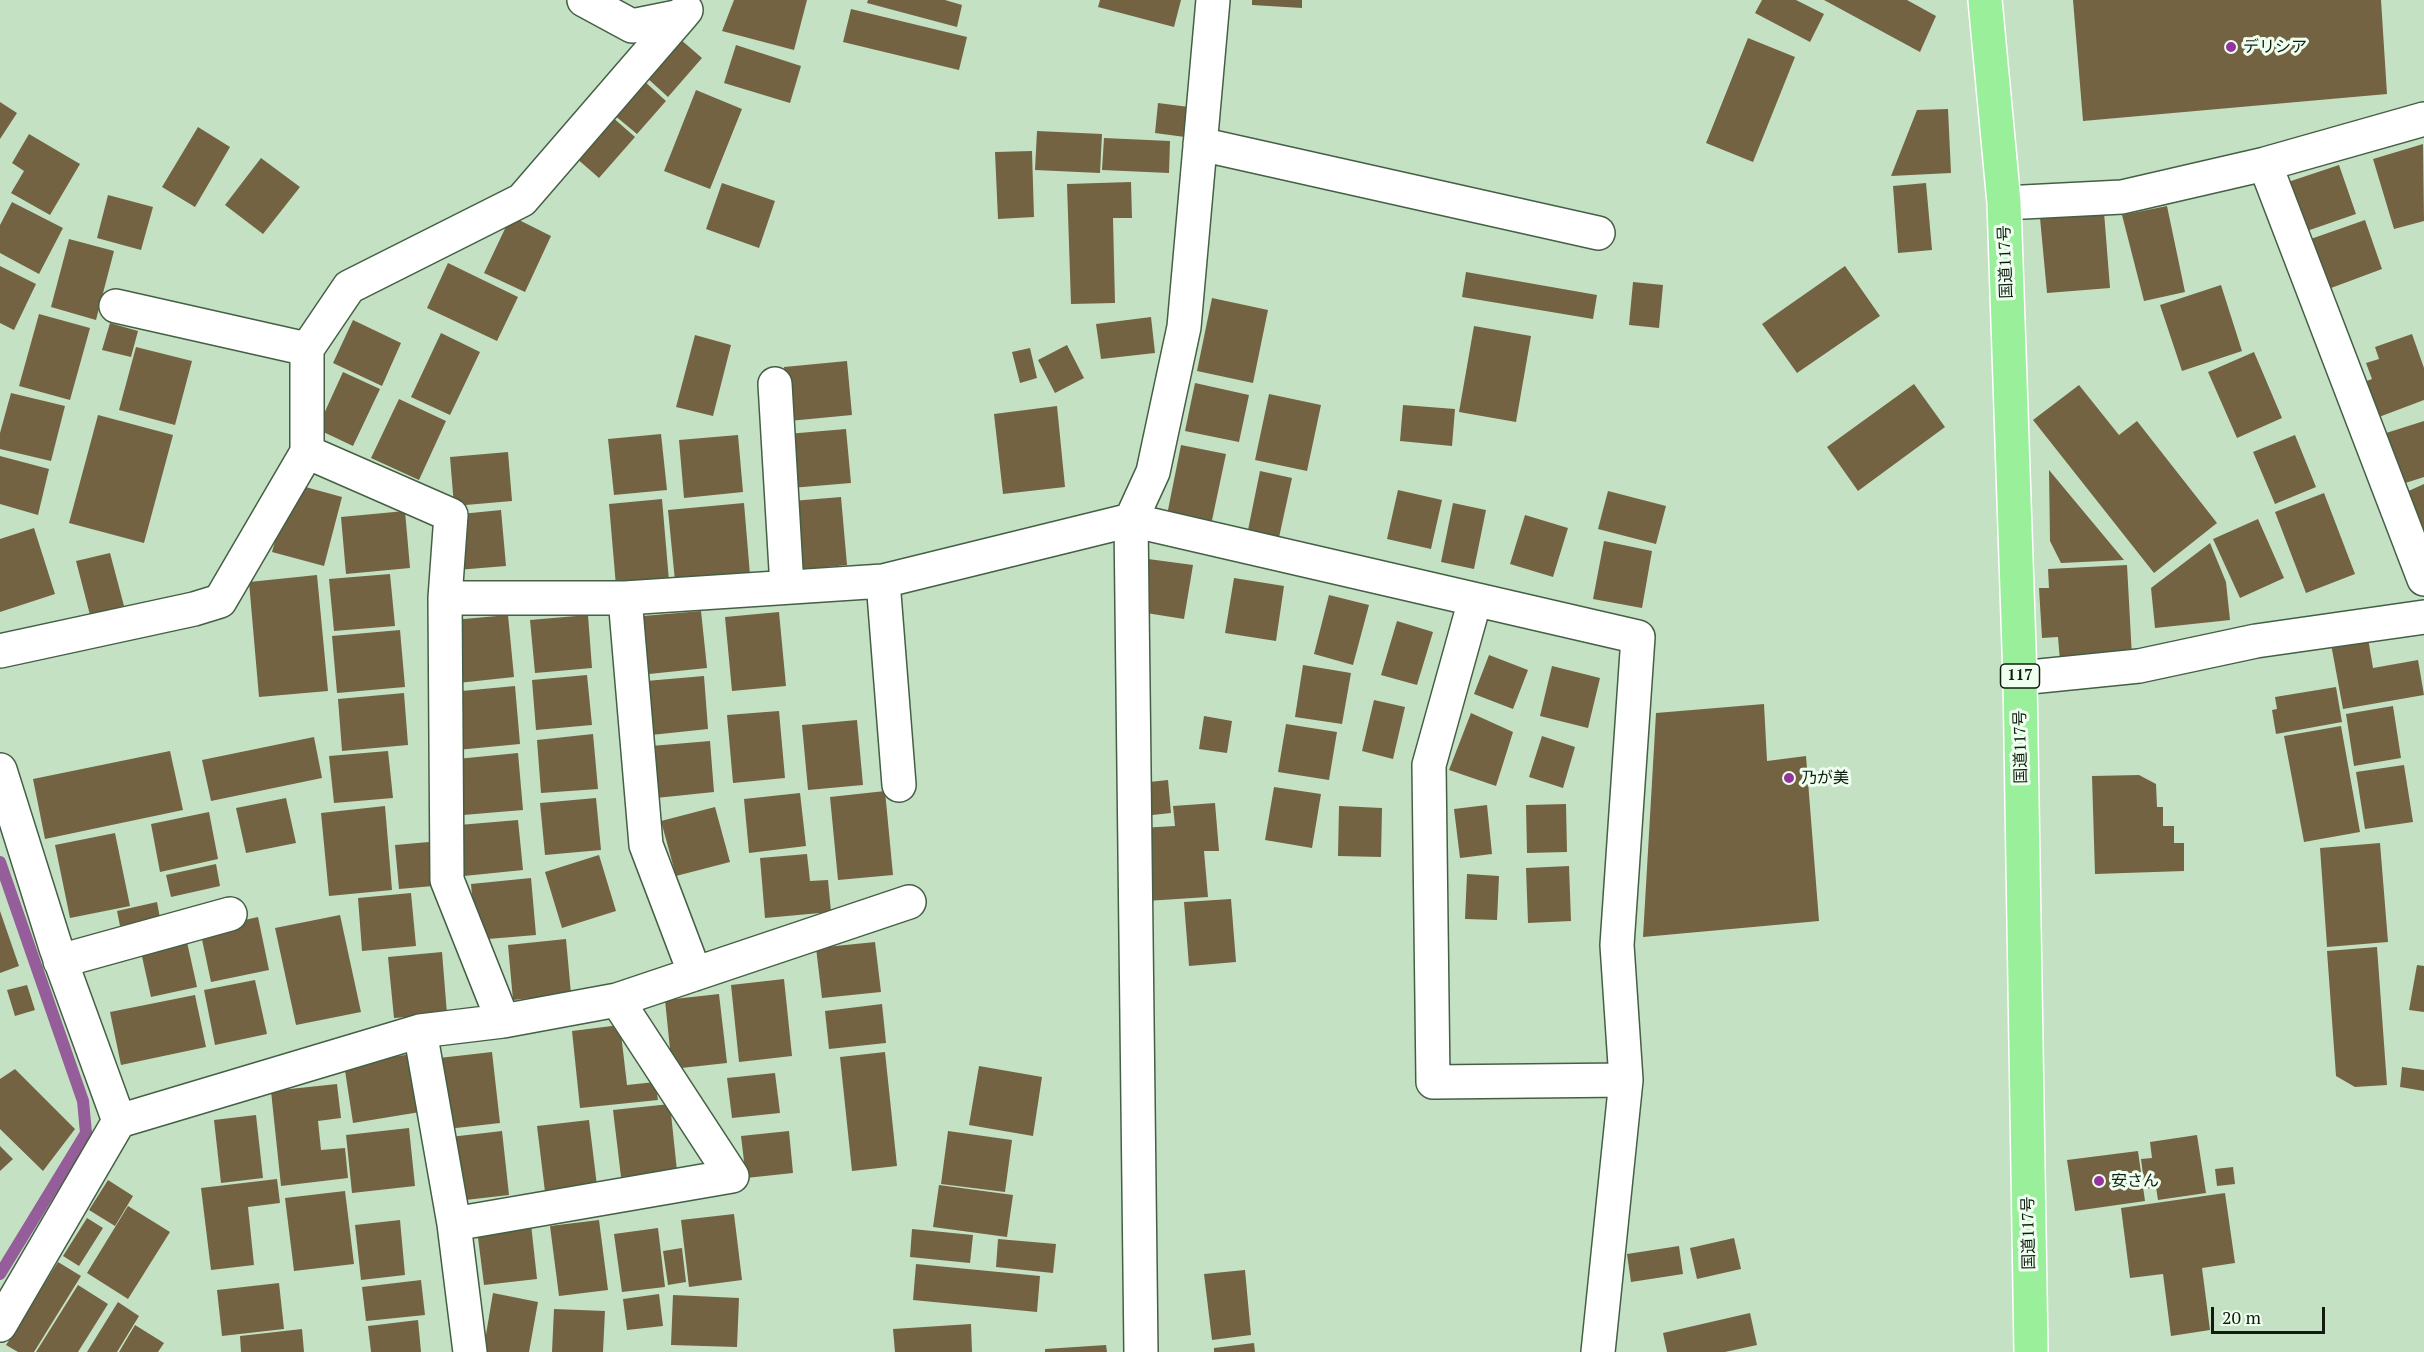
<!DOCTYPE html>
<html>
<head>
<meta charset="utf-8">
<style>
  body { margin:0 }
  #map { position:relative; width:2424px; height:1352px; overflow:hidden; background:#c4e2c3; font-family:"PT Serif",serif }
  canvas { display:block }
  .scale { position:absolute; left:2211px; top:1307px; width:114px; height:27px; box-sizing:border-box; border:3px solid #111c11; border-top:0; padding-left:8px; font-size:18px; line-height:21px; white-space:nowrap; color:#111c11; -webkit-text-stroke:4px #efffef; paint-order:stroke }
</style>
</head>
<body>
<div id="map">
<canvas width="2424" height="1352"></canvas>
<div class="scale">20 m</div>
</div>
<script>
const context = document.querySelector('canvas').getContext('2d');
context.lineJoin = 'round';
const shape = rows => new Path2D(rows.map(r => 'M' + r).join(''));
function strokePath(path, color, width, dash) { context.strokeStyle = color; context.lineWidth = width; context.lineCap = dash ? 'butt' : 'round'; context.setLineDash(dash || []); context.stroke(path); }
function fillPath(path, color) { context.fillStyle = color; context.fill(path, 'evenodd'); }
function label(font, color, halo, rows, align = 'center') {
  context.font = font + ' "PT Serif","Noto Sans JP",serif'; context.lineWidth = 6; context.setLineDash([]); context.textBaseline = 'middle'; context.strokeStyle = halo; context.fillStyle = color; for (const [text, x, y, turn = 0] of rows) {
    context.save(); context.translate(x, y); context.rotate((+turn || 0) * Math.PI / 180); context.textAlign = isNaN(turn) ? turn : align; if (halo) context.strokeText(text, 0, 0); context.fillText(text, 0, 0); context.restore();
  }
}
strokePath(shape([
  [0,862,83,1101,86,1133,0,1274]
]), '#955d9a', 12);
fillPath(shape([
  [734,0,807,0,794,50,722,31],
  [868,0,945,0,962,5,957,27,867,3],
  [1100,0,1181,0,1174,27,1098,7],
  [1252,0,1302,0,1302,8,1252,5],
  [1762,0,1796,0,1824,14,1810,42,1755,13],
  [1824,0,1907,0,1936,16,1920,52],
  [2073,0,2381,0,2387,94,2083,121],
  [851,9,967,37,959,70,843,42],
  [1748,38,1795,57,1753,162,1706,143],
  [680,39,702,58,668,97,646,77],
  [736,45,801,66,790,103,724,83],
  [643,80,666,101,637,134,613,114],
  [696,90,742,109,710,189,664,171],
  [0,102,17,113,0,139],
  [1158,103,1189,107,1185,137,1155,133],
  [1948,109,1951,173,1891,176,1917,110],
  [611,116,635,137,599,178,575,157],
  [198,127,230,147,195,207,162,187],
  [1037,131,1102,134,1100,173,1035,170],
  [29,134,80,164,50,215,11,193,24,171,12,163],
  [1104,138,1170,141,1169,173,1102,170],
  [2423,144,2424,221,2394,229,2373,159],
  [1032,151,1034,217,998,219,995,152],
  [261,158,300,187,263,234,225,205],
  [2339,165,2356,214,2304,232,2288,182],
  [1131,182,1132,218,1113,218,1115,303,1071,304,1067,184],
  [722,183,775,201,759,248,706,229],
  [1926,183,1932,250,1898,253,1893,186],
  [108,195,153,207,141,250,97,238],
  [12,202,63,228,39,274,0,253,0,225],
  [2167,206,2185,292,2144,301,2122,215],
  [2104,212,2110,288,2047,293,2040,218],
  [511,216,551,236,525,292,484,273],
  [2365,220,2382,269,2323,291,2305,241],
  [69,239,114,251,96,320,51,307],
  [448,263,518,297,497,341,427,308],
  [0,266,36,284,14,330,0,323],
  [1845,266,1880,316,1797,373,1762,324],
  [1466,272,1597,295,1593,319,1462,297],
  [1633,282,1663,285,1659,328,1629,325],
  [2221,285,2242,351,2182,371,2160,305],
  [1212,298,1268,310,1253,383,1197,371],
  [39,314,90,328,70,400,19,386],
  [1151,317,1155,353,1101,359,1096,324],
  [353,320,401,343,382,386,333,363],
  [110,323,138,331,131,357,102,350],
  [1474,326,1531,336,1516,422,1459,412],
  [441,333,480,352,450,415,411,397],
  [2412,334,2424,368,2424,400,2371,420,2364,382,2372,379,2366,363,2379,359,2375,347],
  [695,335,731,345,713,416,676,407],
  [1067,345,1084,378,1055,393,1038,360],
  [136,347,192,361,175,425,119,410],
  [1030,348,1037,378,1020,383,1012,352],
  [2254,352,2282,418,2237,438,2208,372],
  [847,361,852,415,789,421,784,367],
  [343,372,380,389,353,446,317,429],
  [1195,383,1249,395,1239,442,1185,431],
  [1914,384,1945,427,1858,491,1827,447],
  [2079,385,2119,435,2137,421,2217,523,2154,573,2033,420],
  [11,393,65,406,51,461,0,449,0,433],
  [1269,394,1321,405,1307,471,1255,460],
  [399,399,446,421,419,480,371,458],
  [1403,405,1455,409,1452,446,1400,441],
  [1057,406,1065,487,1003,494,994,414],
  [98,415,173,435,144,543,69,523],
  [2424,421,2424,477,2399,485,2383,434],
  [846,429,851,483,791,488,787,434],
  [661,434,667,490,614,495,608,439],
  [738,435,743,492,684,498,679,440],
  [2295,435,2316,487,2275,504,2253,452],
  [1181,445,1226,454,1211,525,1167,515],
  [508,452,512,501,454,506,450,457],
  [0,456,49,469,38,515,0,504],
  [2049,470,2124,560,2061,563,2050,541],
  [1260,471,1292,478,1278,542,1247,535],
  [291,483,342,497,324,566,272,552],
  [2424,484,2424,543,2404,493],
  [1398,490,1442,500,1431,549,1387,539],
  [1608,491,1666,506,1656,544,1598,529],
  [2324,493,2355,574,2306,593,2275,512],
  [841,497,847,565,798,570,792,501],
  [662,499,669,581,616,586,609,504],
  [744,503,750,575,675,581,668,510],
  [1453,503,1486,510,1474,569,1441,562],
  [501,510,506,566,457,570,451,515],
  [405,511,410,568,346,574,341,517],
  [1525,515,1568,528,1553,577,1510,564],
  [2258,519,2284,578,2240,598,2213,539],
  [34,528,55,594,0,612,0,539],
  [1604,541,1652,551,1642,608,1593,599],
  [2210,543,2226,582,2230,620,2155,628,2151,588],
  [110,553,124,606,90,615,76,561],
  [1148,559,1193,565,1184,619,1140,612],
  [2127,565,2132,657,2060,661,2058,637,2042,638,2039,588,2049,588,2048,569],
  [390,574,395,626,334,631,329,579],
  [317,575,328,691,259,697,249,582],
  [1234,578,1284,586,1276,641,1225,633],
  [1329,595,1369,605,1353,665,1314,654],
  [701,611,707,668,649,674,643,616],
  [779,612,786,686,732,691,725,617],
  [508,615,514,677,458,683,453,620],
  [588,615,592,668,535,673,530,620],
  [1397,621,1433,632,1417,685,1381,675],
  [400,630,405,687,337,693,332,636],
  [2368,638,2373,668,2418,660,2424,695,2343,709,2331,644],
  [1489,655,1528,670,1513,709,1474,694],
  [1303,665,1351,673,1342,724,1295,717],
  [1552,666,1600,678,1588,728,1540,716],
  [587,675,592,725,536,730,532,680],
  [704,676,708,729,651,735,646,681],
  [515,686,520,744,457,750,451,692],
  [2336,687,2342,722,2276,734,2272,710,2277,709,2275,697],
  [404,693,408,745,342,751,338,699],
  [1374,700,1405,707,1393,759,1362,751],
  [1764,704,1767,761,1806,756,1819,921,1643,937,1656,713],
  [2393,706,2401,758,2354,766,2346,714],
  [779,711,785,778,733,783,727,715],
  [1471,713,1513,732,1496,786,1449,770],
  [1204,716,1232,721,1227,753,1199,749],
  [857,720,863,785,808,790,802,725],
  [1286,724,1337,732,1329,780,1278,772],
  [2341,726,2360,832,2304,842,2284,736],
  [593,734,598,789,541,793,537,740],
  [1542,736,1575,747,1563,788,1529,777],
  [314,737,322,778,211,801,202,760],
  [710,741,714,792,656,798,651,746],
  [170,751,183,810,45,839,33,779],
  [388,751,393,798,334,803,329,756],
  [518,753,523,810,463,815,457,759],
  [2404,765,2413,822,2365,829,2356,772],
  [2139,775,2156,784,2157,807,2163,807,2163,826,2174,826,2174,843,2184,843,2184,871,2095,874,2092,776],
  [1168,780,1171,813,1143,816,1140,783],
  [1274,787,1321,794,1312,848,1265,840],
  [885,791,893,875,838,880,830,797],
  [800,793,806,846,749,853,744,799],
  [286,798,296,843,246,853,236,808],
  [596,798,601,850,545,855,540,803],
  [1215,803,1219,851,1204,851,1208,897,1146,901,1140,828,1175,826,1173,806],
  [1566,804,1567,852,1527,853,1526,805],
  [1487,805,1492,854,1460,858,1454,809],
  [385,806,392,890,329,896,321,813],
  [1339,806,1382,808,1381,857,1338,856],
  [715,807,730,862,676,876,661,821],
  [209,812,218,859,160,872,151,824],
  [518,820,523,870,464,876,459,825],
  [115,833,130,906,70,918,55,845],
  [429,842,433,886,399,889,395,845],
  [2380,843,2388,942,2327,947,2320,848],
  [807,854,810,881,828,880,831,912,765,918,760,858],
  [599,855,616,911,562,928,545,872],
  [216,864,220,886,171,897,166,875],
  [1569,866,1571,921,1528,923,1526,868],
  [1467,874,1499,876,1497,920,1465,919],
  [531,878,536,935,476,940,471,884],
  [411,893,416,946,362,951,358,898],
  [1231,899,1236,962,1189,966,1184,902],
  [157,902,160,918,120,926,117,911],
  [0,911,19,966,0,973],
  [340,915,361,1012,296,1025,275,928],
  [258,917,269,970,211,982,200,930],
  [566,939,571,994,513,1000,508,945],
  [187,942,197,987,151,997,141,952],
  [875,942,881,992,822,998,816,948],
  [2377,947,2387,1085,2355,1087,2336,1076,2327,951],
  [442,952,447,1014,394,1018,388,957],
  [2417,965,2424,966,2424,1012,2409,1010],
  [784,979,792,1056,739,1062,731,985],
  [255,980,267,1034,215,1045,204,990],
  [27,985,35,1010,15,1016,7,990],
  [719,994,727,1063,672,1069,665,1000],
  [195,995,206,1047,121,1065,110,1012],
  [882,1004,886,1043,829,1049,825,1011],
  [620,1025,627,1085,655,1082,658,1100,580,1108,572,1031],
  [492,1052,500,1123,447,1129,439,1058],
  [885,1052,897,1166,852,1171,840,1057],
  [412,1054,420,1112,353,1123,344,1064],
  [979,1066,1042,1077,1033,1136,969,1125],
  [2402,1067,2424,1070,2424,1091,2400,1087],
  [15,1069,75,1129,43,1171,0,1129,0,1079],
  [775,1073,780,1113,732,1118,727,1078],
  [337,1084,341,1118,318,1121,321,1150,345,1148,348,1178,281,1186,271,1091],
  [670,1104,677,1171,621,1177,613,1110],
  [256,1115,263,1178,221,1183,214,1120],
  [589,1120,597,1186,545,1192,537,1126],
  [409,1128,415,1186,352,1193,346,1135],
  [502,1131,509,1195,457,1201,450,1137],
  [789,1131,793,1173,746,1178,741,1136],
  [948,1131,1012,1140,1005,1192,941,1184],
  [2197,1135,2206,1193,2158,1200,2156,1187,2145,1189,2141,1159,2152,1158,2150,1142],
  [0,1146,13,1159,0,1171],
  [2138,1151,2145,1201,2075,1211,2067,1160],
  [2233,1167,2235,1184,2217,1186,2215,1169],
  [277,1179,280,1203,248,1207,254,1265,211,1270,201,1188],
  [108,1180,133,1196,115,1226,89,1210],
  [939,1185,1013,1195,1007,1237,933,1227],
  [345,1191,354,1264,294,1271,285,1198],
  [2225,1193,2235,1263,2202,1268,2210,1330,2171,1336,2163,1274,2130,1278,2121,1208],
  [128,1206,170,1232,128,1299,87,1273],
  [734,1214,742,1280,689,1287,681,1220],
  [87,1218,103,1228,79,1266,63,1256],
  [400,1220,405,1275,361,1280,355,1225],
  [599,1220,608,1290,559,1296,550,1226],
  [531,1224,537,1279,484,1285,477,1230],
  [658,1228,665,1287,622,1292,614,1234],
  [912,1229,973,1235,970,1263,910,1257],
  [1734,1238,1741,1269,1697,1279,1690,1248],
  [998,1239,1056,1244,1053,1273,996,1267],
  [1679,1246,1683,1274,1631,1282,1627,1254],
  [682,1248,686,1282,668,1285,663,1251],
  [58,1262,81,1276,34,1352,18,1352,6,1345],
  [916,1264,1040,1276,1037,1312,913,1300],
  [1245,1270,1251,1335,1212,1340,1204,1274],
  [421,1280,425,1315,366,1321,362,1287],
  [279,1283,284,1329,222,1336,217,1290],
  [78,1285,108,1304,78,1352,36,1352],
  [493,1293,538,1302,529,1352,483,1352],
  [659,1294,663,1326,627,1330,623,1299],
  [673,1295,739,1298,737,1347,671,1345],
  [118,1302,139,1316,117,1352,87,1352],
  [554,1309,605,1311,603,1352,552,1352],
  [1750,1313,1757,1345,1725,1352,1667,1352,1663,1333],
  [418,1320,421,1352,371,1352,368,1326],
  [971,1324,972,1352,895,1352,893,1329],
  [135,1325,164,1343,158,1352,119,1352],
  [302,1329,304,1352,241,1352,240,1336],
  [1254,1343,1255,1352,1214,1352,1214,1348],
  [1106,1345,1107,1352,1045,1352,1045,1349]
]), '#736342');
const minor = shape([
  [584,0,632,26,681,16,686,10],
  [1200,144,1598,233],
  [2265,164,2424,579],
  [2004,203,2122,197,2265,164,2424,119],
  [116,306,307,349],
  [775,384,787,587],
  [307,452,451,515,445,598,447,880,503,1021],
  [883,581,899,785],
  [445,598,625,598,883,581,1131,520,1638,637,1617,945,1626,1080,1598,1352],
  [625,598,646,845,695,974],
  [1475,600,1429,765,1433,1082,1626,1080],
  [0,651,194,609,220,601,307,452,307,349,349,287,522,200,681,16],
  [2020,678,2139,666,2256,641,2424,617],
  [0,770,56,948,119,1121,0,1325],
  [60,961,230,914],
  [420,1031,454,1224,470,1352],
  [119,1121,420,1031,503,1021,617,1000,909,902],
  [454,1224,732,1176,617,1000],
  [1141,1352,1131,520,1153,472,1184,327,1213,0]
]);
const highway = shape([
  [1985,0,2004,203,2020,678,2031,1352]
]);
strokePath(minor, '#455f45', 36);
strokePath(highway, '#fff', 36);
strokePath(minor, '#fff', 33);
strokePath(highway, '#9aef9a', 33);
for (const [x, y, r, color] of [
  [2231,47,6,"#94349c"],
  [1789,778,6,"#94349c"],
  [2099,1181,6,"#94349c"]
]) { const dot = new Path2D(); dot.arc(x, y, r, 0, 2 * Math.PI); context.fillStyle = color; context.fill(dot); strokePath(dot, '#efffef', 2); }
for (const [x, y, w] of [
  [2020,676,39]
]) { const box = new Path2D(); box.roundRect(x - w / 2, y - 12, w, 24, 4.5); context.fillStyle = '#efffef'; context.fill(box); strokePath(box, '#111c11', 1.5); }
label('bold 15px', '#111c11', null, [
  ["117",2020,676]
]);
label('16px', '#111c11', '#efffef', [
  ["デリシア",2243,47],
  ["乃が美",1801,778],
  ["安さん",2111,1181]
], 'left');
label('16px', '#111c11', '#efffef', [
  ["国道117号",2006,262,-92],
  ["国道117号",2021,747,-91],
  ["国道117号",2029,1233,-91]
]);
</script>
</body>
</html>
